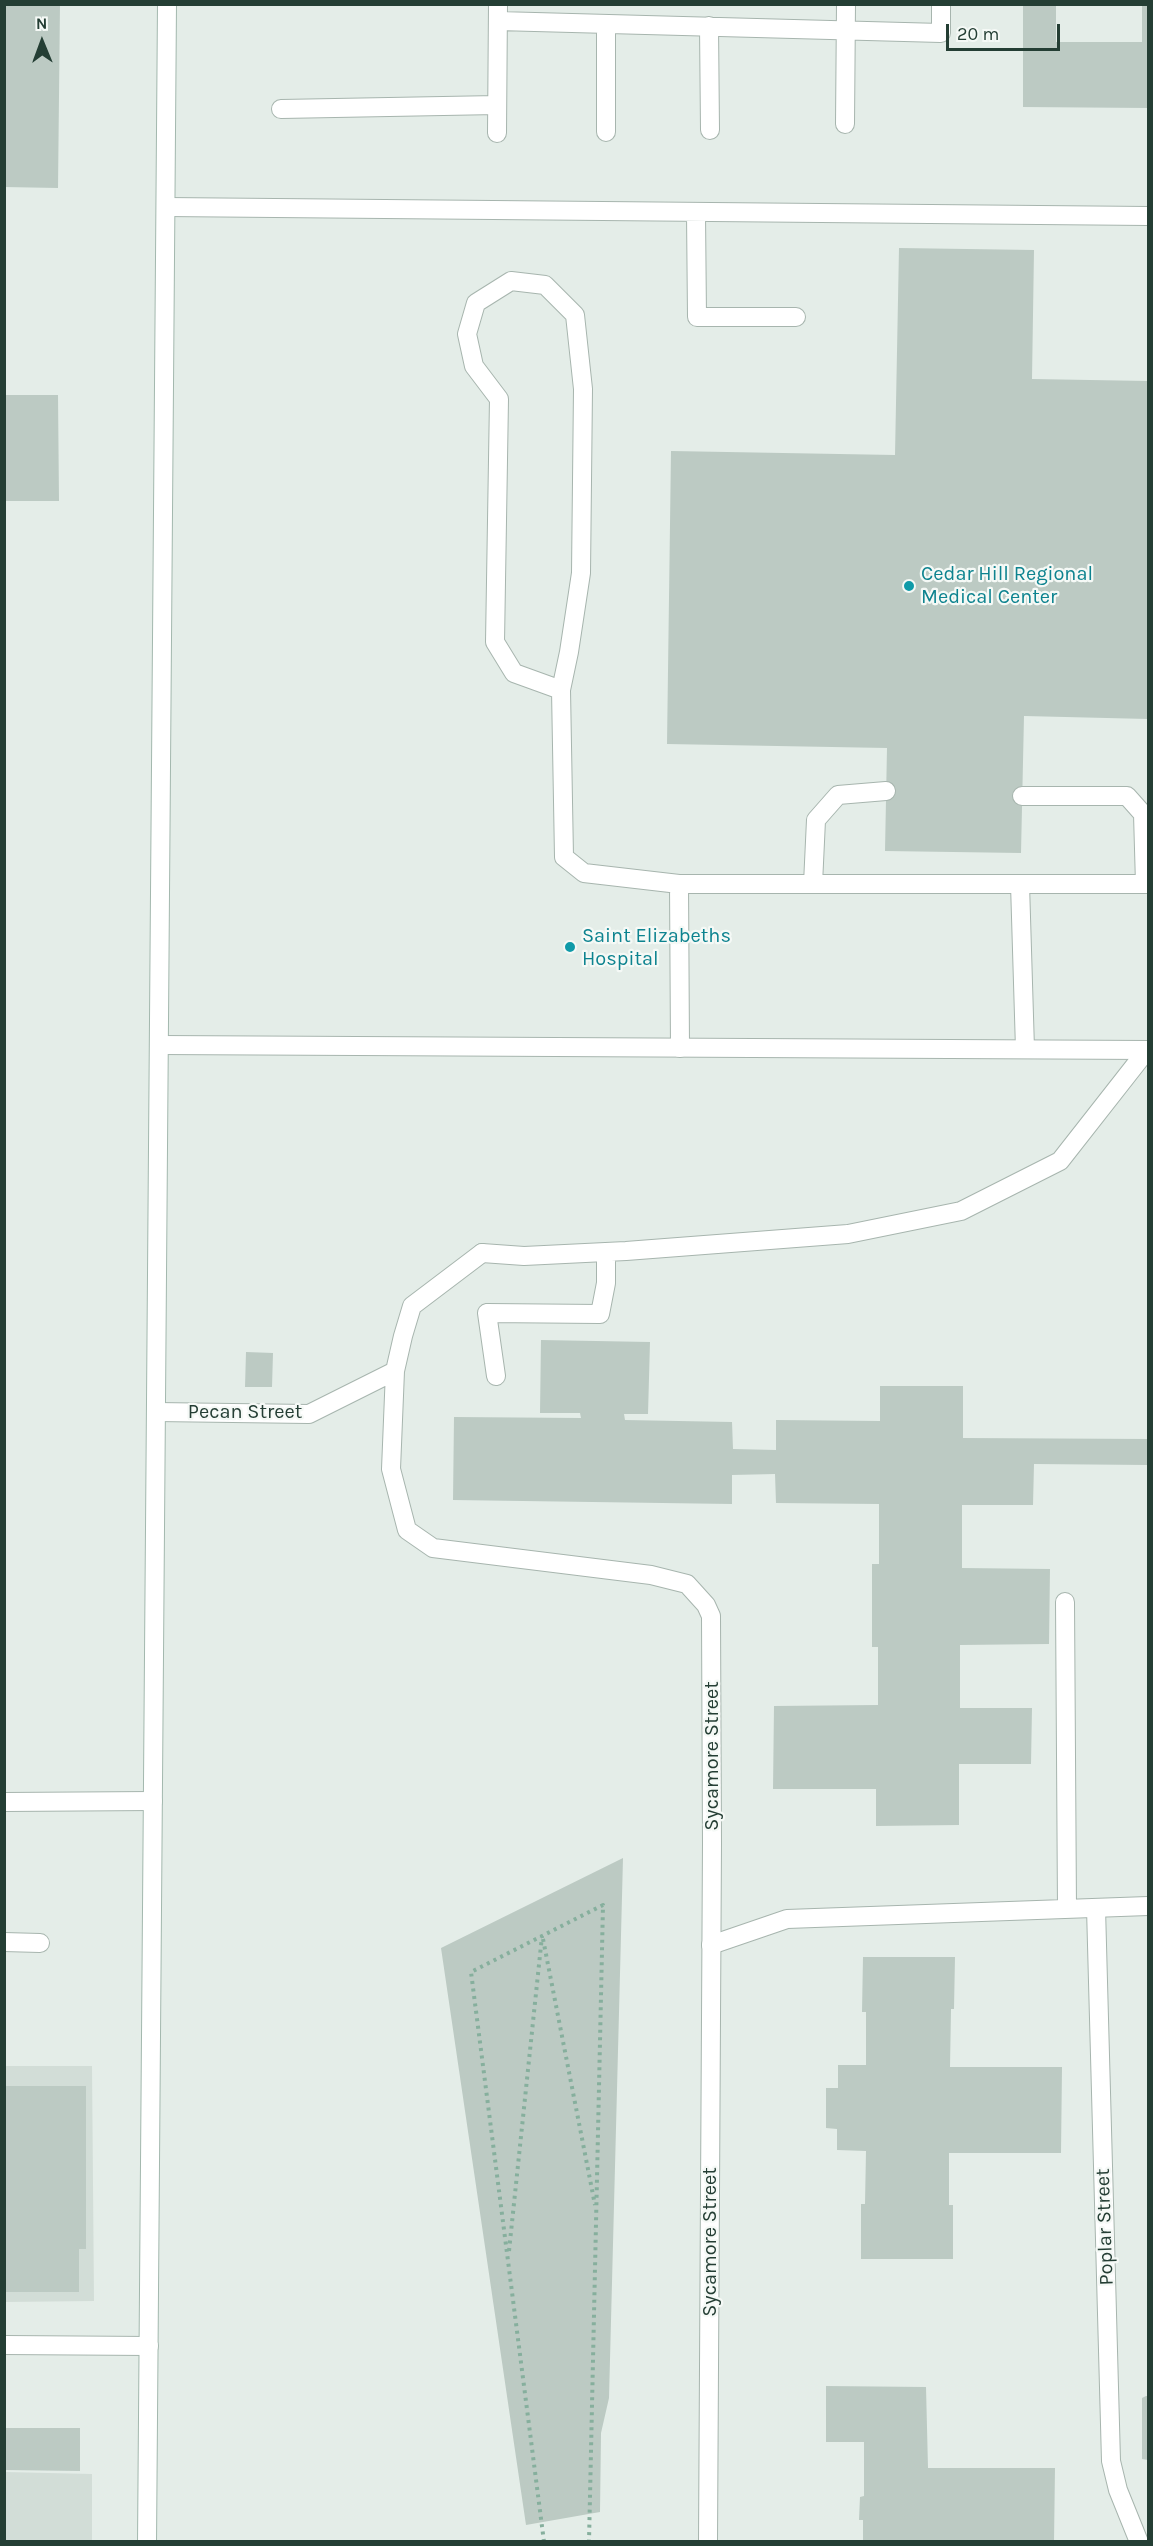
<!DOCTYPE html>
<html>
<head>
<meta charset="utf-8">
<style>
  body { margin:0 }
  #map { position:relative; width:1153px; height:2546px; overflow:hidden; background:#e4ede8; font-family:Karla,sans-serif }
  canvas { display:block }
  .frame { position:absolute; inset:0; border:6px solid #243e34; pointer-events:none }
  .north { position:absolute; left:12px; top:12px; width:60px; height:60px; -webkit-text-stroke:4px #f5f9f6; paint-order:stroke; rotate:359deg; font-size:16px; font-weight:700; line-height:24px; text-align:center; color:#243e34 }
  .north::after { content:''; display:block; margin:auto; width:21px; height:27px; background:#243e34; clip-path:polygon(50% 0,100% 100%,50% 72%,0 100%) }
  .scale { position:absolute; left:946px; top:24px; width:114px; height:27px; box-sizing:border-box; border:3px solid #243e34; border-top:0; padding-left:8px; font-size:18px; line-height:21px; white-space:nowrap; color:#243e34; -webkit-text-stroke:4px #f5f9f6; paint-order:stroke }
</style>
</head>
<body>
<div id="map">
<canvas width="1153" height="2546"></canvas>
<div class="frame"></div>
<div class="north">N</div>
<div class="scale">20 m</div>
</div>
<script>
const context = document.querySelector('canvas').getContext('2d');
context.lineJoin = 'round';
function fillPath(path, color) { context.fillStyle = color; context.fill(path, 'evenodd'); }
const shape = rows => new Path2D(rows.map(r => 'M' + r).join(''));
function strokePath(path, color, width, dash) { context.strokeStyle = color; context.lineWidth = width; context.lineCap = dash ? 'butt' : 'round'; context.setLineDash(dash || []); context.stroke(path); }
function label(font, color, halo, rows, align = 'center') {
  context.font = font + ' Karla,sans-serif'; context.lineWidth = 4.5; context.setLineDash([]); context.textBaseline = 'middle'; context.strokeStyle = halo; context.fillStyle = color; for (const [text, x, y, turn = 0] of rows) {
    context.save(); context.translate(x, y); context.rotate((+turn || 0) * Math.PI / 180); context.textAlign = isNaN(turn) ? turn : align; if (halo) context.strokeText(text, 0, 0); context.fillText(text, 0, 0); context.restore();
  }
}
fillPath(shape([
  [4,2066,92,2066,94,2301,5,2302],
  [5,2472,92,2474,92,2541,5,2541]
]), '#d2ddd7');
fillPath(shape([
  [4,4,60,4,58,188,4,187],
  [1023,4,1056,4,1056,42,1142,42,1142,5,1148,5,1148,108,1023,107],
  [899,248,1034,250,1032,379,1148,381,1148,719,1024,716,1021,853,885,851,887,748,667,744,671,451,895,455],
  [4,395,58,395,59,501,4,501],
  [541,1340,650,1342,648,1414,624,1414,625,1420,732,1422,733,1449,776,1450,776,1420,880,1421,880,1386,963,1386,963,1438,1148,1439,1148,1465,1034,1464,1033,1505,962,1505,962,1568,1050,1569,1049,1644,960,1645,960,1708,1032,1708,1031,1764,959,1764,959,1825,876,1826,876,1789,773,1789,774,1706,878,1705,878,1647,872,1647,872,1564,879,1564,879,1504,776,1503,775,1474,732,1475,732,1504,453,1500,454,1417,581,1418,580,1413,540,1413],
  [246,1352,273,1353,272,1387,245,1387],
  [623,1858,609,2398,601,2433,600,2512,526,2525,441,1948],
  [863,1957,955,1957,954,2009,951,2009,950,2067,1062,2067,1061,2153,949,2153,949,2205,953,2205,953,2259,861,2259,861,2204,865,2204,866,2151,837,2150,837,2129,826,2128,826,2088,838,2088,838,2065,866,2065,866,2012,862,2012],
  [4,2086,86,2086,86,2249,79,2249,79,2292,4,2292],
  [826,2386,926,2387,928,2468,1055,2468,1054,2542,863,2542,863,2520,859,2520,860,2497,864,2496,864,2442,826,2442],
  [1146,2396,1148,2396,1148,2460,1142,2459,1142,2398],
  [4,2428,80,2428,80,2471,4,2470]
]), '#bccac3');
const lane = shape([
  [498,21,941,33,941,4],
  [709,26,710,130],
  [281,109,497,105],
  [845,124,846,4],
  [606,132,606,24],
  [497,133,498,4],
  [166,207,1148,216],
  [696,214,697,317,796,317],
  [561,690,514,673,495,642,499,399,474,366,467,334,476,303,511,281,545,285,575,315,583,389,581,573,569,652,561,690,564,857,584,873,679,884,680,1048],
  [1022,796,1127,796,1143,814,1145,884],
  [679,884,1148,884],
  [813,884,816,820,838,795,886,791],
  [1020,884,1025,1049],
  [482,1253,524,1256,626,1251,848,1234,961,1211,1060,1161,1147,1050],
  [496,1376,487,1313,600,1314,606,1283,606,1252],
  [1065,1602,1067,1909],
  [4,1802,153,1801],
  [4,1942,40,1943],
  [711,1945,787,1919,1148,1906]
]);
const street = shape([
  [159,1045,1148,1050],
  [482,1253,412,1306,403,1336,395,1371,391,1469,407,1530,433,1548,651,1575,687,1584,706,1605,711,1616,712,1843,708,2542],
  [156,1412,309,1414,395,1371],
  [1096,1908,1111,2461,1118,2490,1139,2542],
  [4,2345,149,2346]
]);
const secondary = shape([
  [147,2542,167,4]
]);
strokePath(lane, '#a7b5ae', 20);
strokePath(street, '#a7b5ae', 20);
strokePath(secondary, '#a3b8ae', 20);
strokePath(shape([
  [543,1939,595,2205],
  [509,2251,542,1936],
  [544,2542,471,1972,603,1905,589,2542]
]), '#86af9d', 4, [3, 4.5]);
strokePath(lane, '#fff', 18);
strokePath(street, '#fff', 18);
strokePath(secondary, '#fff', 18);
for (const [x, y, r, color] of [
  [909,586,6,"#0f9aa8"],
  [570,947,6,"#0f9aa8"]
]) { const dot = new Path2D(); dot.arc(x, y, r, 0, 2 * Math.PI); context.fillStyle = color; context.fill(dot); strokePath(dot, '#f5f9f6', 2); }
label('20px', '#0d838f', '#f5f9f6', [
  ["Cedar Hill Regional",921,574],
  ["Medical Center",921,597],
  ["Saint Elizabeths",582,936],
  ["Hospital",582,959]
], 'left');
label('20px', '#243e34', '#f5f9f6', [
  ["Pecan Street",245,1412],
  ["Sycamore Street",712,1756,-90],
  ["Poplar Street",1105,2227,-92],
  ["Sycamore Street",710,2242,-90]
]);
</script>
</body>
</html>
